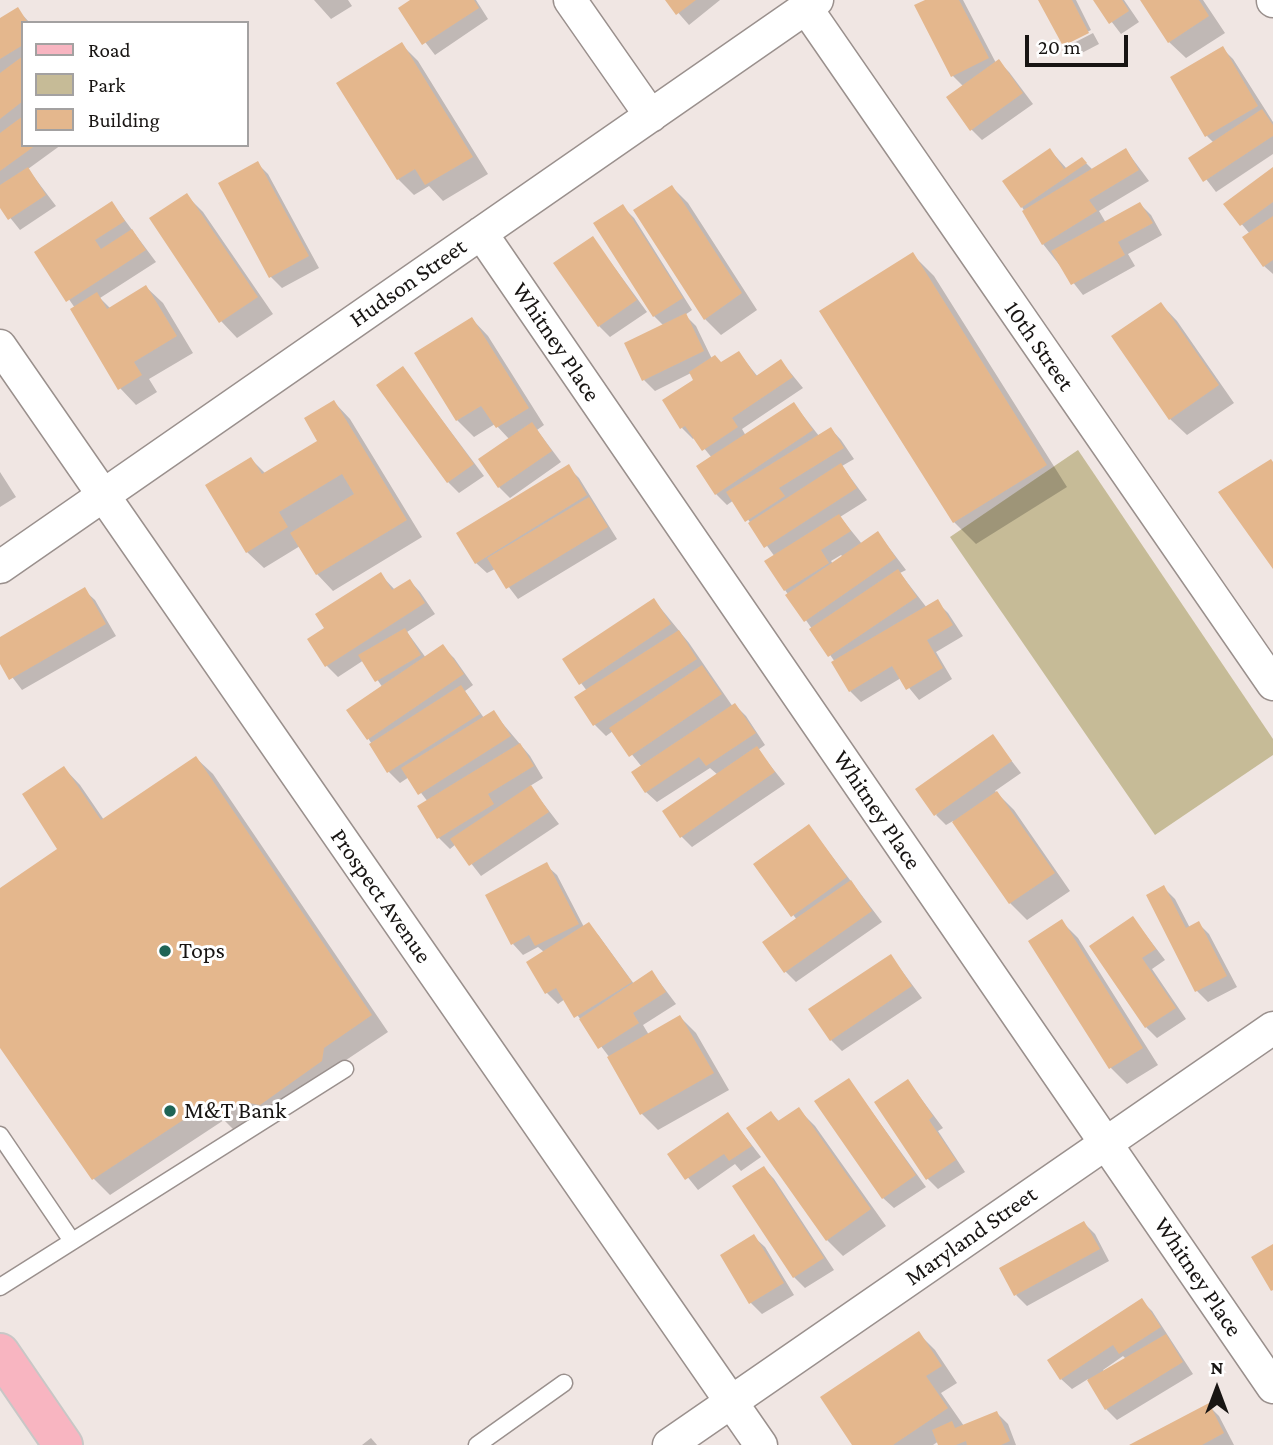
<!DOCTYPE html>
<html>
<head>
<meta charset="utf-8">
<style>
  body { margin:0 }
  #map { position:relative; width:1273px; height:1445px; overflow:hidden; background:#f0e6e3; font-family:"Crimson Pro",serif }
  canvas { display:block }
  .legend { position:absolute; left:21px; top:21px; width:228px; height:126px; box-sizing:border-box; background:#fff; border:2px solid #a3a1a1; margin:0; padding:9px 12px; list-style:none; font-size:21px; color:#181513 }
  .legend li { display:flex; align-items:center; gap:14px; height:35px }
  .legend b { width:35px; border:2px solid #a3a1a1 }
  .north { position:absolute; left:1182px; top:1354px; width:70px; height:70px; -webkit-text-stroke:5px #fff; paint-order:stroke; rotate:0deg; font-size:19px; font-weight:700; line-height:28px; text-align:center; color:#181513 }
  .north::after { content:''; display:block; margin:auto; width:24px; height:32px; background:#181513; clip-path:polygon(50% 0,100% 100%,50% 72%,0 100%) }
  .scale { position:absolute; left:1025px; top:35px; width:103px; height:32px; box-sizing:border-box; border:4px solid #181513; border-top:0; padding-left:9px; font-size:21px; line-height:24px; white-space:nowrap; color:#181513; -webkit-text-stroke:5px #fff; paint-order:stroke }
</style>
</head>
<body>
<div id="map">
<canvas width="1273" height="1445"></canvas>
<ul class="legend">
<li><b style="height:9px;background:#f8b5c1"></b>Road</li>
<li><b style="height:19px;background:#c6bb97"></b>Park</li>
<li><b style="height:19px;background:#e4b78d"></b>Building</li>
</ul>
<div class="north">N</div>
<div class="scale">20 m</div>
</div>
<script>
const context = document.querySelector('canvas').getContext('2d');
context.lineJoin = 'round';
function fillPath(path, color) { context.fillStyle = color; context.fill(path, 'evenodd'); }
const shape = rows => new Path2D(rows.map(r => 'M' + r).join(''));
function strokePath(path, color, width, dash) { context.strokeStyle = color; context.lineWidth = width; context.lineCap = dash ? 'butt' : 'round'; context.setLineDash(dash || []); context.stroke(path); }
function label(font, color, halo, rows, align = 'center') {
  context.font = font + ' "Crimson Pro",serif'; context.lineWidth = 6; context.setLineDash([]); context.textBaseline = 'middle'; context.strokeStyle = halo; context.fillStyle = color; for (const [text, x, y, turn = 0] of rows) {
    context.save(); context.translate(x, y); context.rotate((+turn || 0) * Math.PI / 180); context.textAlign = isNaN(turn) ? turn : align; if (halo) context.strokeText(text, 0, 0); context.fillText(text, 0, 0); context.restore();
  }
}
fillPath(shape([
  [1078,450,1273,739,1273,755,1155,835,950,537]
]), '#c6bb97');
fillPath(shape([
  [314,0,348,0,352,6,331,19],
  [414,0,476,0,488,19,435,55,400,9],
  [667,0,720,0,689,25],
  [929,0,963,0,996,63,998,61,1009,72,1033,104,982,140,971,129,963,86,953,76],
  [1040,0,1076,0,1091,30,1066,43,1066,47],
  [1095,0,1124,0,1139,22,1121,34],
  [1142,0,1203,0,1225,33,1186,58,1169,42],
  [17,9,30,23,23,23,23,145,61,145,28,169,56,206,20,230,0,205,0,20],
  [1093,33,1099,44,1076,56,1066,47],
  [402,45,418,61,488,174,443,201,429,186,414,195,398,179],
  [1222,48,1233,59,1273,122,1273,154,1216,192,1190,158,1214,143,1207,136],
  [1050,150,1067,169,1082,159,1093,170,1126,150,1149,181,1099,211,1106,223,1140,204,1151,215,1162,235,1128,254,1135,266,1083,295,1043,244,1022,207],
  [257,163,268,174,319,268,282,288,271,277,220,184],
  [1273,169,1273,274,1264,266,1250,234,1225,204],
  [672,187,688,203,757,310,721,335,705,319],
  [186,195,203,212,273,314,237,338,221,321],
  [112,203,156,262,100,298,111,309,146,287,163,303,193,353,149,379,157,392,136,405,120,388,75,308,36,252],
  [623,207,634,218,692,310,685,315,696,326,712,359,722,364,739,353,758,377,781,361,803,388,742,429,746,436,794,404,819,436,831,429,841,440,854,459,842,466,867,500,840,517,862,544,878,533,906,570,900,573,927,608,937,602,948,613,963,636,936,652,952,679,919,700,901,678,861,702,850,691,835,662,785,590,775,557,734,500,727,505,716,494,712,458,695,437,693,439,682,428,696,380,691,373,655,391,644,380,664,326,654,316,596,224],
  [841,555,843,557,833,564,831,561],
  [593,238,647,312,610,337,599,326],
  [913,255,934,276,1067,487,976,544,954,522],
  [1161,304,1177,321,1234,403,1187,435,1170,419],
  [472,319,488,336,544,425,537,430,561,462,510,498,499,487,510,440,495,424,474,437,457,420],
  [403,368,484,476,459,493,448,482],
  [334,402,350,419,422,537,333,591,317,574,300,546,264,568,247,552,251,459,266,474,320,441],
  [568,467,579,478,617,539,518,599,495,569,487,573,476,563],
  [0,472,16,497,0,507],
  [381,575,395,590,410,581,420,592,435,614,407,632,426,658,443,647,454,658,473,685,465,691,484,718,493,712,530,756,543,778,530,786,559,824,481,876,456,844,450,849,439,838,428,802,409,777,400,783,389,772,368,738,383,688,364,660,338,677,327,666,327,628],
  [84,590,95,600,116,636,22,690,0,661,0,639],
  [654,600,689,643,733,707,735,705,746,716,765,745,758,750,785,784,692,847,681,836,718,775,710,768,657,802,646,792,642,767,613,731,606,736,595,725,577,698,587,691,564,660],
  [993,737,1021,773,995,791,1014,810,1070,891,1027,920,1010,903,953,821,946,825,936,815],
  [196,758,213,774,388,1032,237,1133,224,1120,110,1195,94,1179,0,1045,0,890,60,850,64,768,80,785,104,820],
  [809,826,882,922,796,982,785,971,797,920,756,865],
  [546,865,557,875,584,927,588,925,599,936,634,984,652,972,676,1004,643,1025,649,1035,680,1017,696,1033,729,1090,658,1130,642,1114,610,1058,565,999,558,1004,547,993,544,952,538,947,523,955,513,944],
  [1164,888,1175,899,1190,928,1198,923,1209,934,1237,987,1208,1002,1197,991,1148,896],
  [1133,918,1165,960,1152,969,1186,1019,1157,1038,1146,1027,1091,946],
  [1062,922,1078,938,1158,1065,1127,1084,1111,1068],
  [891,956,922,998,842,1051,831,1040],
  [849,1080,926,1187,894,1208,883,1198],
  [908,1081,943,1128,938,1131,965,1172,938,1189,927,1178],
  [798,1109,815,1126,886,1226,843,1256,827,1240,771,1113,780,1122],
  [728,1114,761,1157,741,1171,735,1164,698,1190,670,1155],
  [764,1168,774,1179,834,1270,805,1288,794,1277],
  [1084,1223,1095,1234,1109,1261,1027,1306,1016,1295],
  [754,1237,765,1247,794,1295,762,1314,751,1303,722,1256],
  [1141,1300,1152,1311,1193,1374,1117,1420,1106,1409,1088,1379,1072,1389,1061,1379],
  [1123,1356,1126,1359,1104,1372,1103,1370],
  [919,1334,935,1350,957,1383,941,1393,964,1426,997,1413,1008,1424,1016,1445,940,1445,939,1441,933,1445,854,1445],
  [1208,1405,1219,1416,1234,1445,1132,1445],
  [371,1438,377,1445,362,1445]
]), '#0003');
fillPath(shape([
  [410,0,474,0,479,8,422,45,398,8],
  [665,0,696,0,676,15],
  [925,0,959,0,989,58,951,77,914,5],
  [1038,0,1072,0,1089,33,1063,46],
  [1093,0,1122,0,1129,11,1109,24],
  [1140,0,1199,0,1209,16,1168,43],
  [18,7,28,23,23,23,23,45,0,59,0,18],
  [402,42,473,157,425,185,415,169,397,180,336,83],
  [1223,46,1258,106,1205,137,1170,77],
  [23,56,23,101,0,119,0,73],
  [999,59,1023,93,970,131,946,97],
  [1262,109,1273,125,1273,136,1203,182,1188,158],
  [23,116,23,145,36,145,0,171,0,133],
  [1050,148,1064,169,1082,157,1087,163,1021,208,1002,181],
  [1126,148,1139,170,1089,200,1097,211,1042,245,1022,211],
  [258,161,309,256,269,278,218,183],
  [28,167,46,195,8,220,0,208,0,185],
  [1273,167,1273,202,1240,226,1223,204],
  [672,185,742,293,704,320,633,210],
  [187,193,258,297,219,323,149,218],
  [112,201,125,221,95,240,101,249,132,229,146,250,66,302,34,252],
  [1140,202,1153,223,1118,242,1125,255,1071,285,1051,251],
  [623,204,683,298,653,317,593,223],
  [1273,216,1273,260,1263,267,1242,237],
  [593,236,637,300,598,327,553,263],
  [913,252,1047,465,953,523,819,311],
  [146,285,177,336,134,362,142,375,118,390,70,309,97,292,107,309],
  [1161,302,1219,385,1169,420,1111,336],
  [686,313,704,351,642,381,624,343],
  [472,317,529,408,496,428,481,406,456,421,414,353],
  [739,351,756,376,781,359,793,377,732,418,738,427,702,451,685,426,680,429,662,400,693,380,689,372,715,355,721,362],
  [403,366,474,464,447,483,376,385],
  [334,400,407,520,316,575,290,533,354,494,342,474,279,512,288,527,246,553,205,485,251,457,262,474,317,441,304,418],
  [794,402,813,430,715,495,696,466],
  [532,422,552,451,498,488,478,459],
  [831,427,844,448,779,488,785,496,745,522,726,492],
  [1271,459,1273,462,1273,569,1218,492],
  [841,463,857,488,764,548,748,523],
  [569,464,587,495,475,564,456,533],
  [589,497,608,527,506,589,487,558],
  [839,514,851,531,821,550,829,563,784,591,764,561],
  [878,531,896,558,804,622,785,595],
  [898,569,917,597,828,657,809,629],
  [381,572,392,590,410,579,425,603,325,667,307,639,324,628,315,614],
  [85,587,106,624,9,680,0,664,0,637],
  [654,598,671,624,579,685,562,659],
  [938,599,953,625,927,640,943,668,906,690,892,666,849,692,831,662],
  [405,628,421,655,375,682,358,655],
  [679,630,697,659,593,726,574,697],
  [443,644,464,674,367,740,346,710],
  [702,665,722,694,629,757,609,728],
  [461,685,480,714,387,773,369,744],
  [735,703,756,733,706,766,699,757,645,793,631,772],
  [494,710,511,736,418,795,401,768],
  [993,734,1012,761,934,816,915,789],
  [520,743,534,766,488,794,494,804,437,839,417,806],
  [757,746,775,772,680,838,662,811],
  [196,756,372,1015,324,1048,322,1061,260,1105,243,1102,219,1118,209,1103,92,1180,0,1048,0,888,57,849,22,794,64,766,101,820],
  [531,785,549,812,469,866,450,839],
  [997,791,1055,873,1009,904,952,822],
  [809,824,847,877,791,917,753,864],
  [547,862,579,924,535,946,529,935,511,945,485,895],
  [851,880,872,911,784,973,762,942],
  [1164,885,1186,928,1199,921,1227,976,1195,992,1146,895],
  [1133,916,1156,949,1142,958,1176,1008,1145,1028,1089,946],
  [1062,919,1143,1048,1109,1069,1028,941],
  [589,922,632,982,574,1018,556,988,545,994,526,962],
  [891,954,912,986,830,1041,808,1009],
  [652,970,666,992,633,1013,639,1023,598,1049,579,1019],
  [680,1015,714,1073,640,1115,607,1057],
  [849,1078,916,1175,882,1199,814,1101],
  [908,1079,933,1116,929,1120,956,1160,926,1180,874,1102],
  [799,1107,871,1209,826,1241,746,1128,771,1111,778,1121],
  [728,1112,752,1146,729,1161,724,1154,685,1180,667,1154],
  [764,1166,824,1258,793,1278,732,1186],
  [1084,1221,1100,1249,1014,1296,999,1268],
  [754,1234,784,1283,749,1304,720,1255],
  [1273,1244,1273,1290,1271,1291,1251,1257],
  [1142,1298,1161,1327,1119,1354,1113,1345,1060,1380,1047,1360],
  [919,1331,942,1366,926,1376,948,1408,893,1445,852,1445,820,1397],
  [1166,1334,1183,1362,1105,1410,1087,1380],
  [1209,1403,1224,1433,1202,1445,1129,1445],
  [997,1411,1010,1441,1001,1445,967,1445,966,1441,956,1445,938,1445,932,1430,952,1421,955,1428]
]), '#e4b78d');
const service = shape([
  [0,1135,72,1241],
  [0,1287,345,1069],
  [477,1445,564,1383]
]);
const minor = shape([
  [570,0,651,116],
  [1273,0,1273,1],
  [806,8,1273,684],
  [481,233,1273,1387],
  [0,346,761,1445],
  [0,567,817,0],
  [669,1445,1273,1028]
]);
const primary = shape([
  [0,1353,63,1445]
]);
strokePath(service, '#9a908d', 19);
strokePath(minor, '#9a908d', 35);
strokePath(primary, '#c8c7c6', 42);
strokePath(service, '#fff', 16);
strokePath(minor, '#fff', 32);
strokePath(primary, '#f8b5c1', 38);
for (const [x, y, r, color] of [
  [165,951,7,"#1e6456"],
  [170,1111,7,"#1e6456"]
]) { const dot = new Path2D(); dot.arc(x, y, r, 0, 2 * Math.PI); context.fillStyle = color; context.fill(dot); strokePath(dot, '#fff', 2.5); }
label('24px', '#181513', '#fff', [
  ["Hudson Street",408,283,-35],
  ["Whitney Place",556,342,56],
  ["10th Street",1039,346,55],
  ["Whitney Place",877,810,56],
  ["Prospect Avenue",381,896,55],
  ["Maryland Street",971,1236,-35],
  ["Whitney Place",1198,1277,56]
]);
label('24px', '#181513', '#fff', [
  ["Tops",179,951],
  ["M&T Bank",184,1111]
], 'left');
</script>
</body>
</html>
